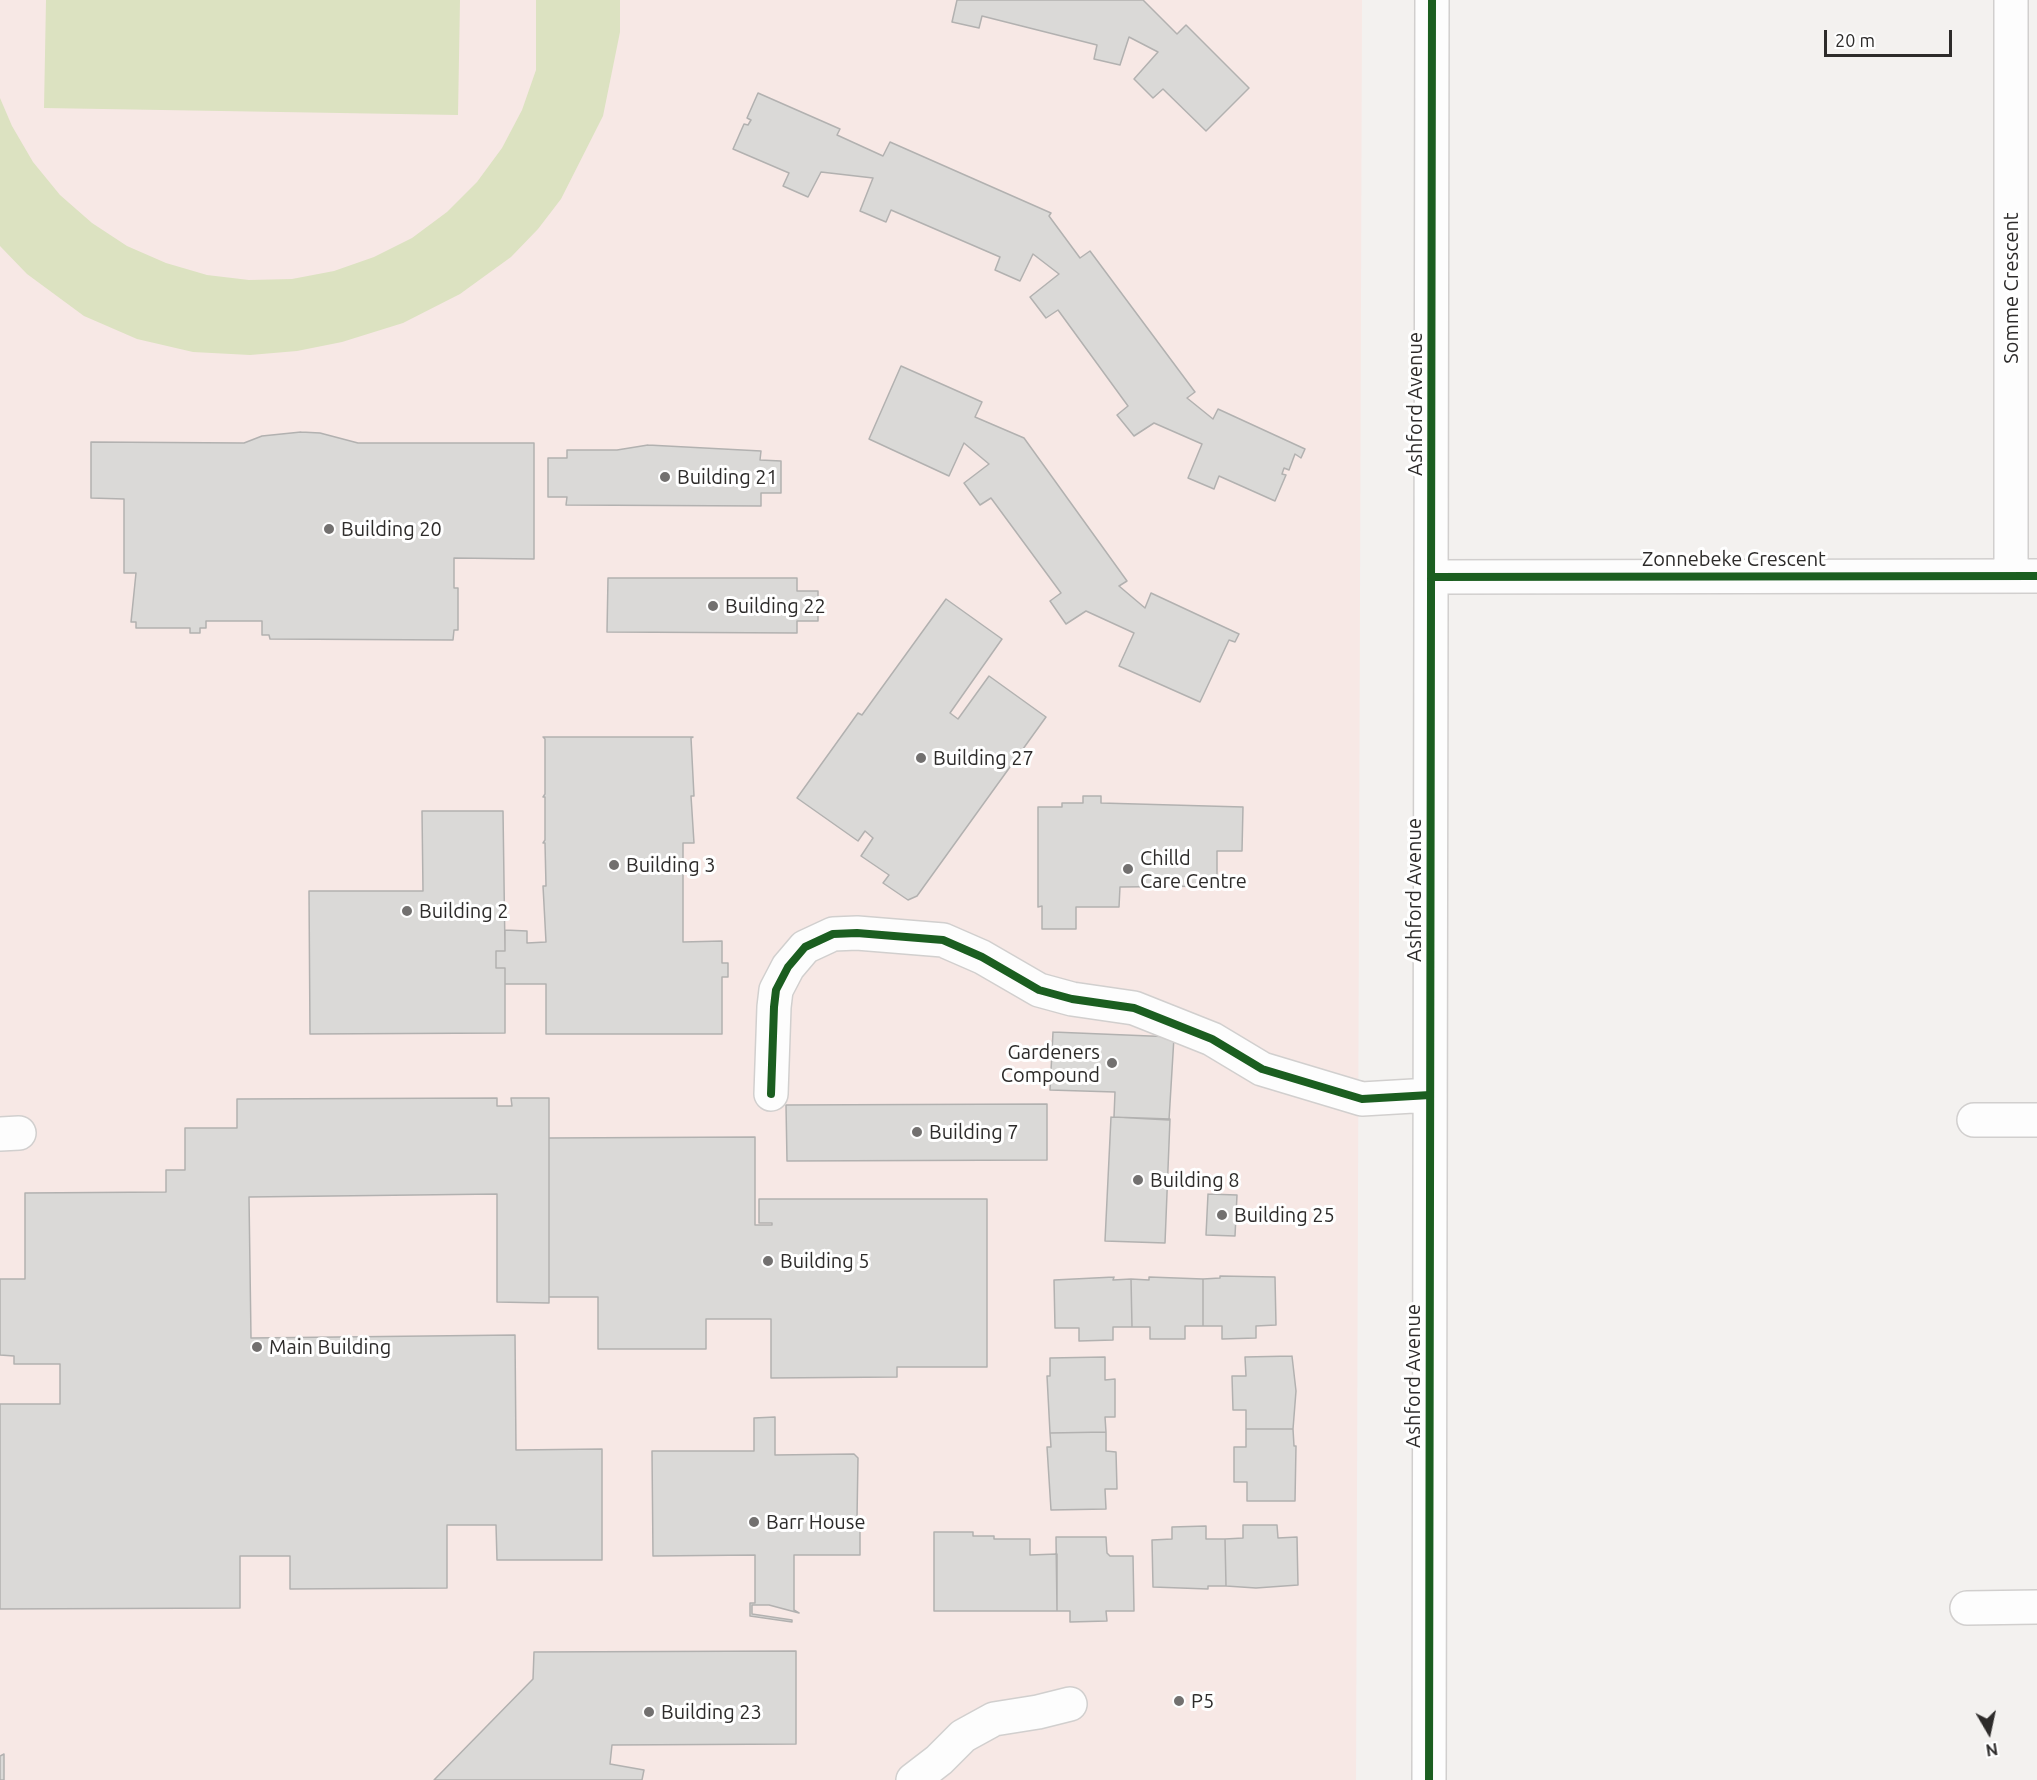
<!DOCTYPE html>
<html>
<head>
<meta charset="utf-8">
<style>
  body { margin:0 }
  #map { position:relative; width:2037px; height:1780px; overflow:hidden; background:#f3f1ef; font-family:Ubuntu,sans-serif }
  canvas { display:block }
  .north { position:absolute; left:1959px; top:1702px; width:60px; height:60px; -webkit-text-stroke:4px #fff; paint-order:stroke; rotate:171deg; font-size:16px; font-weight:700; line-height:24px; text-align:center; color:#2d2b2a }
  .north::after { content:''; display:block; margin:auto; width:21px; height:27px; background:#2d2b2a; clip-path:polygon(50% 0,100% 100%,50% 72%,0 100%) }
  .scale { position:absolute; left:1824px; top:30px; width:128px; height:27px; box-sizing:border-box; border:3px solid #2d2b2a; border-top:0; padding-left:8px; font-size:18px; line-height:21px; white-space:nowrap; color:#2d2b2a; -webkit-text-stroke:4px #fff; paint-order:stroke }
</style>
</head>
<body>
<div id="map">
<canvas width="2037" height="1780"></canvas>
<div class="north">N</div>
<div class="scale">20 m</div>
</div>
<script>
const context = document.querySelector('canvas').getContext('2d');
context.lineJoin = 'round';
function fillPath(path, color) { context.fillStyle = color; context.fill(path, 'evenodd'); }
const shape = rows => new Path2D(rows.map(r => 'M' + r).join(''));
function strokePath(path, color, width, dash) { context.strokeStyle = color; context.lineWidth = width; context.lineCap = dash ? 'butt' : 'round'; context.setLineDash(dash || []); context.stroke(path); }
function label(font, color, halo, rows, align = 'center') {
  context.font = font + ' Ubuntu,sans-serif'; context.lineWidth = 6; context.setLineDash([]); context.textBaseline = 'middle'; context.strokeStyle = halo; context.fillStyle = color; for (const [text, x, y, turn = 0] of rows) {
    context.save(); context.translate(x, y); context.rotate((+turn || 0) * Math.PI / 180); context.textAlign = isNaN(turn) ? turn : align; if (halo) context.strokeText(text, 0, 0); context.fillText(text, 0, 0); context.restore();
  }
}
fillPath(shape([
  [0,0,1362,0,1356,1780,0,1780]
]), '#f7e8e5');
fillPath(shape([
  [46,0,460,0,458,115,44,108],
  [536,0,620,0,620,32,603,116,561,199,538,229,511,257,460,294,403,323,342,342,297,351,250,355,193,352,137,339,84,316,27,274,0,246,0,98,12,126,33,162,60,195,92,223,127,246,166,263,207,275,249,280,292,279,334,271,374,257,412,238,447,212,477,182,502,148,522,110,536,70]
]), '#dce2c1');
const building = shape([
  [957,0,1143,0,1177,34,1186,25,1249,88,1206,131,1163,89,1153,98,1134,79,1158,52,1129,37,1120,65,1094,59,1097,45,982,16,979,28,952,22,957,0],
  [758,93,840,129,837,135,883,156,890,142,1051,213,1049,216,1080,258,1090,251,1195,392,1187,398,1213,419,1218,409,1305,449,1301,458,1295,454,1289,470,1284,468,1282,474,1286,475,1275,501,1219,476,1214,489,1188,478,1202,444,1154,423,1134,436,1117,415,1128,406,1058,310,1046,318,1030,297,1059,274,1033,254,1020,281,995,270,1000,257,891,210,886,222,860,211,873,178,821,172,808,197,783,186,789,173,733,149,744,124,748,125,751,120,747,118,758,93],
  [901,366,982,402,975,417,1024,438,1127,581,1119,586,1145,608,1151,593,1239,634,1235,642,1229,640,1200,702,1119,666,1134,633,1086,611,1066,624,1050,601,1061,593,991,498,980,505,964,483,989,464,964,443,949,476,869,439,901,366],
  [301,432,320,433,358,443,534,443,534,559,454,558,454,588,458,588,458,630,454,630,453,640,270,639,269,635,262,635,262,621,206,621,206,628,200,628,200,633,190,633,190,628,136,628,136,622,131,622,136,573,124,573,124,499,91,498,91,442,244,443,262,436,301,432],
  [648,445,761,451,760,460,781,461,781,493,761,493,761,506,566,505,567,497,548,497,548,458,567,458,567,450,617,450,648,445],
  [608,578,797,578,797,591,818,591,818,621,797,621,797,633,607,632,608,578],
  [946,599,1002,639,950,713,958,719,989,676,1046,717,917,896,908,900,883,883,889,875,861,856,873,838,865,831,858,841,797,798,858,713,862,715,946,599],
  [543,737,693,737,691,738,694,796,691,796,694,843,683,843,683,942,722,941,722,963,728,963,728,977,722,977,722,1034,546,1034,546,984,505,984,505,968,496,968,496,951,505,951,505,930,527,931,527,943,546,942,543,886,546,886,545,843,543,843,545,840,545,797,543,797,545,794,545,739,543,737],
  [1083,796,1101,796,1101,803,1243,807,1242,851,1217,851,1217,886,1120,887,1119,907,1076,907,1076,929,1042,929,1042,906,1038,907,1038,807,1062,807,1062,803,1083,803,1083,796],
  [422,811,503,811,505,951,496,951,496,968,505,968,505,1033,310,1034,309,891,423,891,422,811],
  [1053,1032,1174,1037,1169,1120,1114,1117,1115,1092,1050,1090,1053,1032],
  [497,1098,497,1106,512,1106,511,1098,549,1098,549,1303,497,1302,497,1194,249,1197,251,1338,515,1335,516,1450,602,1449,602,1560,497,1560,496,1525,447,1525,447,1588,290,1589,290,1556,240,1556,240,1608,0,1609,0,1404,60,1404,60,1364,14,1364,14,1356,0,1355,0,1279,25,1279,25,1193,166,1192,166,1170,185,1170,185,1128,237,1128,237,1099,497,1098],
  [1047,1104,1047,1160,787,1161,786,1105,1047,1104],
  [1111,1117,1170,1119,1165,1243,1105,1241,1111,1117],
  [755,1137,755,1225,772,1225,772,1223,759,1223,759,1199,987,1199,987,1367,897,1367,897,1377,771,1378,771,1319,706,1319,706,1349,598,1349,598,1297,549,1297,549,1138,755,1137],
  [1208,1194,1237,1195,1235,1236,1206,1235,1208,1194],
  [1220,1276,1275,1277,1276,1325,1256,1326,1256,1338,1222,1339,1222,1326,1203,1326,1203,1279,1220,1278,1220,1276],
  [1114,1277,1113,1280,1131,1279,1132,1327,1113,1327,1113,1340,1079,1341,1079,1328,1055,1328,1054,1280,1114,1277],
  [1149,1277,1203,1279,1203,1326,1185,1326,1185,1339,1150,1339,1150,1327,1132,1327,1131,1279,1149,1280,1149,1277],
  [1292,1356,1296,1391,1293,1429,1246,1429,1246,1410,1233,1410,1232,1376,1246,1376,1245,1357,1292,1356],
  [1105,1357,1105,1380,1115,1379,1115,1417,1105,1417,1106,1432,1050,1433,1047,1376,1050,1376,1050,1358,1105,1357],
  [775,1417,775,1455,854,1454,858,1458,857,1518,857,1525,860,1525,860,1555,794,1555,794,1610,799,1613,769,1605,752,1605,752,1614,792,1620,792,1622,750,1616,750,1603,755,1603,755,1555,653,1556,652,1451,754,1451,754,1418,775,1417],
  [1246,1429,1293,1429,1294,1446,1296,1446,1295,1501,1247,1501,1247,1482,1234,1482,1234,1447,1246,1447,1246,1429],
  [1106,1432,1106,1451,1116,1452,1117,1489,1105,1489,1106,1509,1051,1510,1047,1447,1051,1447,1050,1433,1106,1432],
  [1243,1525,1277,1525,1278,1538,1297,1537,1298,1585,1256,1588,1226,1586,1225,1539,1243,1538,1243,1525],
  [1206,1526,1206,1539,1225,1539,1226,1586,1208,1586,1208,1589,1153,1587,1152,1540,1172,1539,1172,1527,1206,1526],
  [934,1532,973,1532,973,1536,994,1536,994,1539,1030,1539,1030,1555,1057,1554,1057,1611,934,1611,934,1532],
  [1056,1537,1106,1537,1107,1553,1110,1556,1133,1556,1134,1611,1106,1611,1107,1621,1070,1622,1070,1611,1057,1611,1056,1537],
  [796,1651,796,1744,612,1745,610,1764,644,1770,642,1780,434,1780,533,1679,534,1652,796,1651],
  [4,1754,4,1780,0,1780,0,1756,4,1754]
]);
fillPath(building, '#dad9d7');
strokePath(building, '#b2b1b0', 1.5);
const minor = shape([
  [2011,0,2011,575],
  [1432,577,2037,576],
  [771,1094,774,1007,776,990,788,967,805,947,833,934,857,933,943,940,982,957,1039,990,1072,999,1134,1008,1212,1039,1262,1069,1362,1099,1430,1095],
  [1974,1120,2037,1120],
  [0,1134,19,1133],
  [1967,1608,2037,1607],
  [913,1780,939,1760,963,1736,994,1719,1038,1712,1070,1704],
  [1429,1780,1432,0]
]);
strokePath(minor, '#d1cfce', 36);
strokePath(minor, '#fdfdfd', 33);
strokePath(shape([
  [1432,577,2037,576],
  [771,1094,774,1007,776,990,788,967,805,947,833,934,857,933,943,940,982,957,1039,990,1072,999,1134,1008,1212,1039,1262,1069,1362,1099,1430,1095],
  [1429,1780,1432,0]
]), '#1b5e20', 8);
for (const [x, y, r, color] of [
  [665,477,6,"#72706f"],
  [329,529,6,"#72706f"],
  [713,606,6,"#72706f"],
  [921,758,6,"#72706f"],
  [614,865,6,"#72706f"],
  [1128,869,6,"#72706f"],
  [407,911,6,"#72706f"],
  [1112,1063,6,"#72706f"],
  [917,1132,6,"#72706f"],
  [1138,1180,6,"#72706f"],
  [1222,1215,6,"#72706f"],
  [768,1261,6,"#72706f"],
  [257,1347,6,"#72706f"],
  [754,1522,6,"#72706f"],
  [1179,1701,6,"#72706f"],
  [649,1712,6,"#72706f"]
]) { const dot = new Path2D(); dot.arc(x, y, r, 0, 2 * Math.PI); context.fillStyle = color; context.fill(dot); strokePath(dot, '#fff', 2); }
label('20px', '#2d2b2a', '#fff', [
  ["Somme Crescent",2011,288,-90],
  ["Ashford Avenue",1415,404,-90],
  ["Zonnebeke Crescent",1734,559],
  ["Ashford Avenue",1414,890,-90],
  ["Ashford Avenue",1413,1376,-90]
]);
label('20px', '#2d2b2a', '#fff', [
  ["Building 21",677,477],
  ["Building 20",341,529],
  ["Building 22",725,606],
  ["Building 27",933,758],
  ["Chilld",1140,858],
  ["Care Centre",1140,881],
  ["Building 3",626,865],
  ["Building 2",419,911],
  ["Gardeners",1100,1052,"right"],
  ["Compound",1100,1075,"right"],
  ["Building 7",929,1132],
  ["Building 8",1150,1180],
  ["Building 25",1234,1215],
  ["Building 5",780,1261],
  ["Main Building",269,1347],
  ["Barr House",766,1522],
  ["P5",1191,1701],
  ["Building 23",661,1712]
], 'left');
</script>
</body>
</html>
